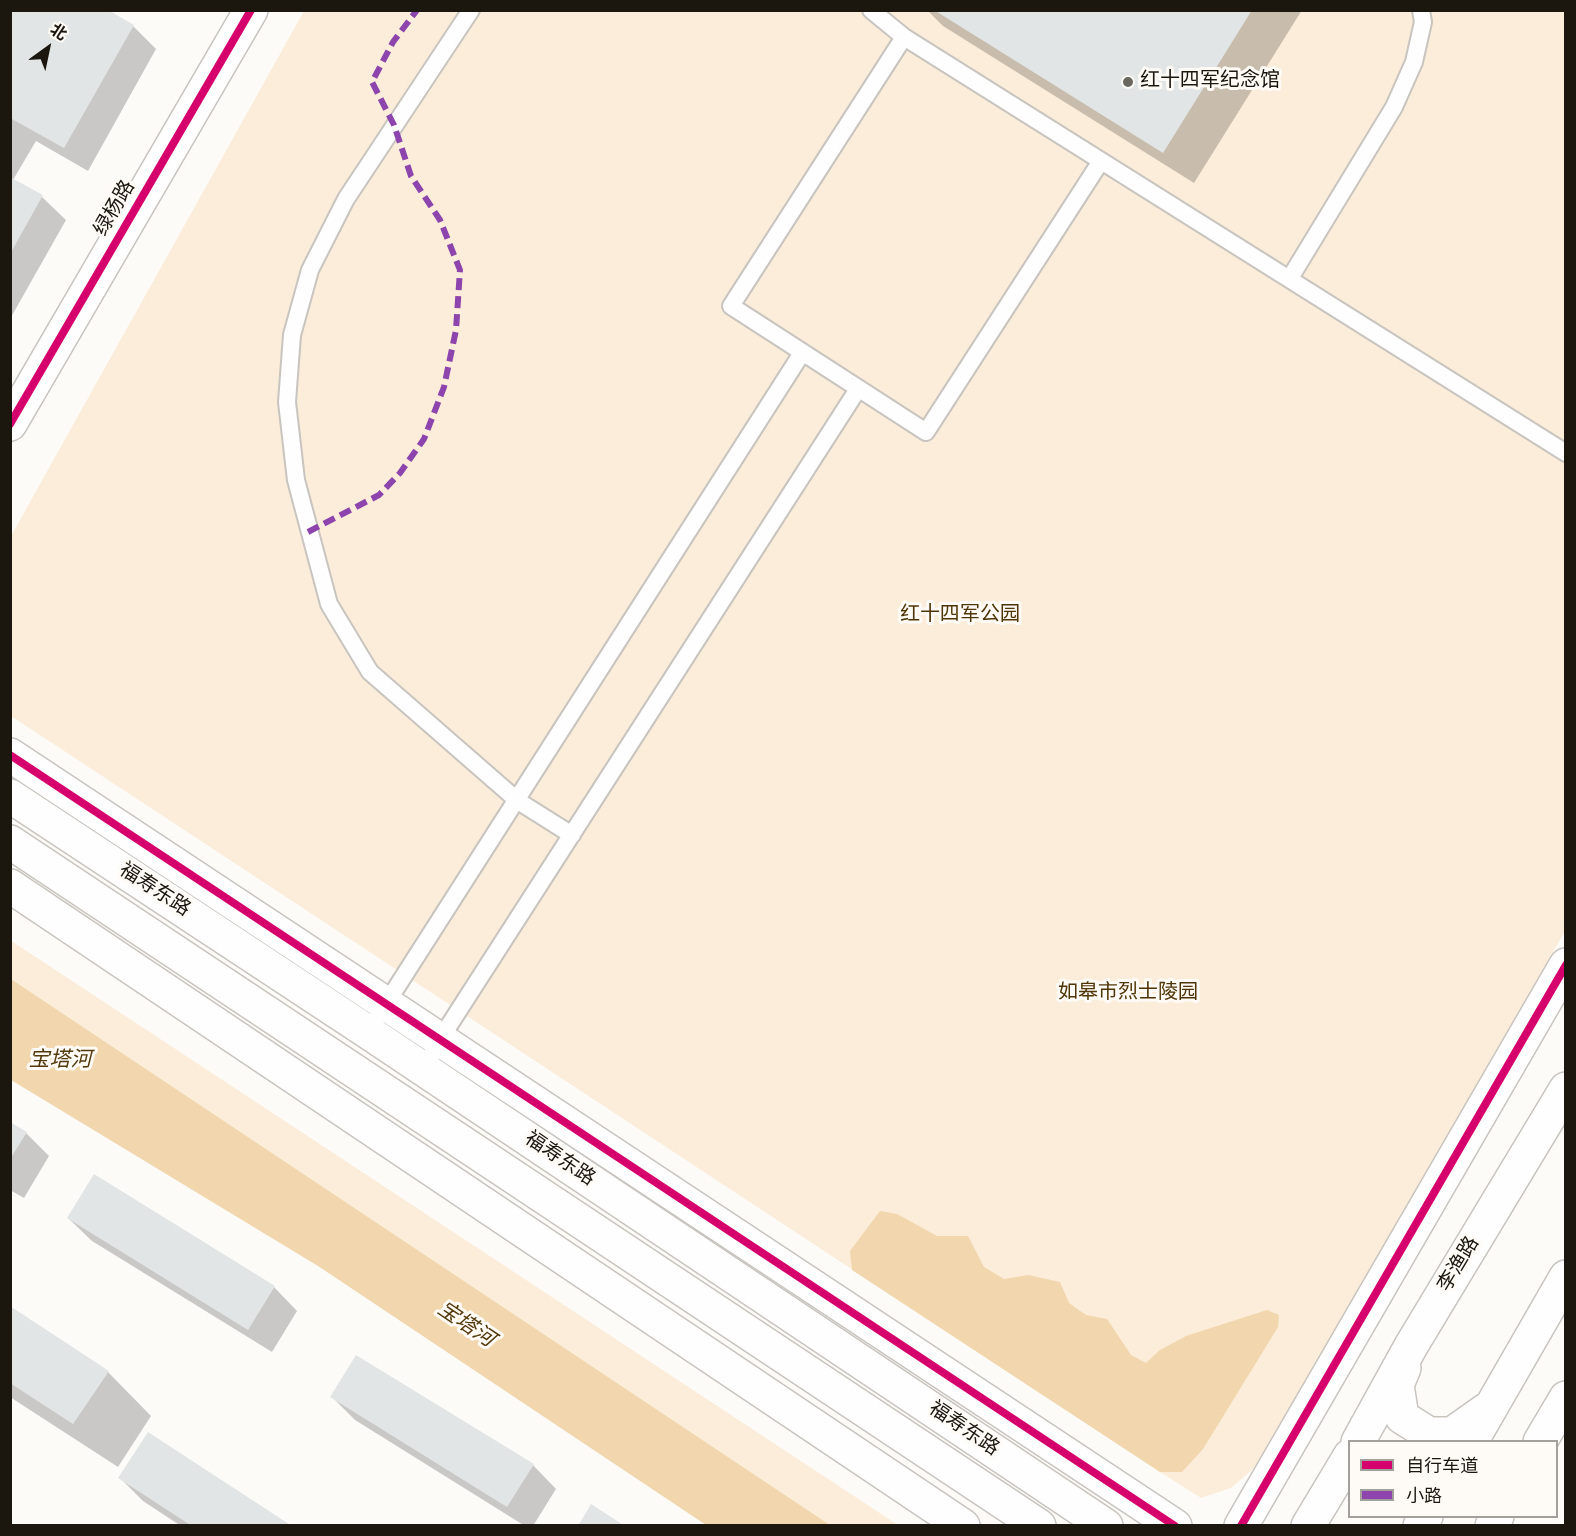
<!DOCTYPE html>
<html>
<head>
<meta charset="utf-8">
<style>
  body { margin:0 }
  #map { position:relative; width:1576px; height:1536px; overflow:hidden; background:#fdfbf8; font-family:Overpass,"Noto Sans SC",sans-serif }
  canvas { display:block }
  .frame { position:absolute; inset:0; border:12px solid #1b160e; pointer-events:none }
  .legend { position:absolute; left:1348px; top:1440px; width:210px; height:78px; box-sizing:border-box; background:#fefbf7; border:2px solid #a39f9a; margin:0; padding:8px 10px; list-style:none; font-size:18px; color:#1b160e }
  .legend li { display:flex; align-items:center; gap:12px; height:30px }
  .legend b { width:30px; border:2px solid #a39f9a }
  .north { position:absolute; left:18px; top:18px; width:60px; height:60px; -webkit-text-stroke:4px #fefbf7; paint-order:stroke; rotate:33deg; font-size:16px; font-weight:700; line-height:24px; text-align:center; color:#1b160e }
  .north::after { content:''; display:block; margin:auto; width:21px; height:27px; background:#1b160e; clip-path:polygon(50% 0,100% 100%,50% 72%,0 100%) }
</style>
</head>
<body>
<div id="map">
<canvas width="1576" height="1536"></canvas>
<div class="frame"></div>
<ul class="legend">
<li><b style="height:8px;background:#d6006c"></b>自行车道</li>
<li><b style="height:8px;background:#8e44ad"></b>小路</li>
</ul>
<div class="north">北</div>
</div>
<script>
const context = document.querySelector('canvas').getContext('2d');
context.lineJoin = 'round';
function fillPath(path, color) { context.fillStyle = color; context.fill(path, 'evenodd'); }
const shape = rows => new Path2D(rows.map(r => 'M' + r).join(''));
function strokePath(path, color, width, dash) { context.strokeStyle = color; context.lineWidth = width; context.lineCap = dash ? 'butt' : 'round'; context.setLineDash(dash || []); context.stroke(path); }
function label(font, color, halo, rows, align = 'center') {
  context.font = font + ' Overpass,"Noto Sans SC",sans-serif'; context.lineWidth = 6; context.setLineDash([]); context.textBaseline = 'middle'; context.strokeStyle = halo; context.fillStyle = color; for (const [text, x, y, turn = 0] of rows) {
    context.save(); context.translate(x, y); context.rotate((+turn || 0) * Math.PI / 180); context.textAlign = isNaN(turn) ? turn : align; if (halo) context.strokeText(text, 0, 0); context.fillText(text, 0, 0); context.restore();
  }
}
fillPath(shape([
  [304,11,1565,11,1565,931,1261,1462,1231,1488,1201,1498,1160,1472,11,716,11,536],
  [10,940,898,1525,830,1525,11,979]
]), '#fbedd9');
fillPath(shape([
  [11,979,830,1525,706,1525,318,1266,11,1080],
  [880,1211,897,1214,937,1236,968,1236,984,1267,1004,1279,1028,1275,1060,1282,1069,1303,1086,1315,1107,1319,1131,1355,1146,1363,1160,1350,1186,1336,1267,1310,1279,1315,1278,1327,1203,1449,1182,1472,1160,1472,852,1270,850,1251]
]), '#f2d6ad');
fillPath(shape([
  [10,10,133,26,156,49,88,171,36,141,13,180,42,197,66,220,10,319],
  [927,10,1302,10,1194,183,943,26],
  [10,1124,26,1133,49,1156,24,1198,10,1190],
  [68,1218,274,1287,297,1311,272,1352,92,1241],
  [10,1308,108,1372,151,1416,118,1467,10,1397],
  [332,1397,533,1465,556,1489,533,1526,525,1526,355,1420],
  [120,1478,289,1526,181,1526,143,1501]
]), '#0003');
fillPath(shape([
  [10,10,108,10,134,25,64,148,12,119,10,122],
  [934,10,1252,10,1163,153],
  [10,177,43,195,10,254],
  [10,1122,27,1132,10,1159],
  [94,1174,275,1286,248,1330,67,1218],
  [10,1306,109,1371,73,1424,10,1383],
  [356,1355,534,1464,507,1507,330,1397],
  [148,1432,292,1526,192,1526,118,1478],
  [591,1504,625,1526,578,1526]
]), '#e1e5e6');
const service = shape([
  [471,10,346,199,310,270,292,335,287,402,296,480,329,604,370,672,518,801,572,835],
  [871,10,904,37,1566,453],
  [904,37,731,306,926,432,1101,161],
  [1290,278,1394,107,1414,62,1423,22,1421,10],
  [368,1032,802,353],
  [424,1070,439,1041,858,389]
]);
const minor = shape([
  [10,755,1175,1526],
  [10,886,963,1526],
  [1540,1442,1566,1398],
  [1241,1526,1566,965],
  [1492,1526,1497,1516]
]);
const tertiary = shape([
  [10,424,251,10]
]);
const secondary = shape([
  [10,796,368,1032,1106,1526],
  [10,842,1039,1526],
  [1404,1368,1397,1385,1402,1417,1429,1434,1452,1434,1486,1410],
  [1358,1442,1411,1346,1566,1089],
  [1471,1442,1566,1277],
  [1308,1526,1350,1456],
  [1420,1526,1426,1516]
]);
strokePath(service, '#c8c4bf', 20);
strokePath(minor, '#c8c4bf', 36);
strokePath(tertiary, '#c8c4bf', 36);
strokePath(secondary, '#c8c4bf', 36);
strokePath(service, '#fffefe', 16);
strokePath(minor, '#fffefe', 33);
strokePath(tertiary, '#fffefe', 33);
strokePath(secondary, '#fffefe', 33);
strokePath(shape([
  [308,532,379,495,400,473,424,439,444,387,456,330,460,270,440,220,411,176,394,125,372,82,393,42,417,10]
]), '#8e44ad', 6, [12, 6]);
strokePath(shape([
  [10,424,251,10],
  [10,755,1175,1526],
  [1241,1526,1566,965]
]), '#d6006c', 8);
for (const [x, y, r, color] of [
  [1128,82,6,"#6a6660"]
]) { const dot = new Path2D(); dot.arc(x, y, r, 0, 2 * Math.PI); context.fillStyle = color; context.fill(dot); strokePath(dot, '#fefbf7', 2); }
label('20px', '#1b160e', '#fefbf7', [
  ["红十四军纪念馆",1140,82]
], 'left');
label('20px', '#1b160e', '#fefbf7', [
  ["绿杨路",116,209,-60],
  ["福寿东路",154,891,33],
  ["福寿东路",559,1160,34],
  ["李渔路",1460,1265,-59],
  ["福寿东路",963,1430,34]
]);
label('20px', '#503506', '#fefbf7', [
  ["红十四军公园",960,616],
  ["如皋市烈士陵园",1128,994]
]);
label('italic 21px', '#54390c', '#fefbf7', [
  ["宝塔河",60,1062],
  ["宝塔河",465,1326,34]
]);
</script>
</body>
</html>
